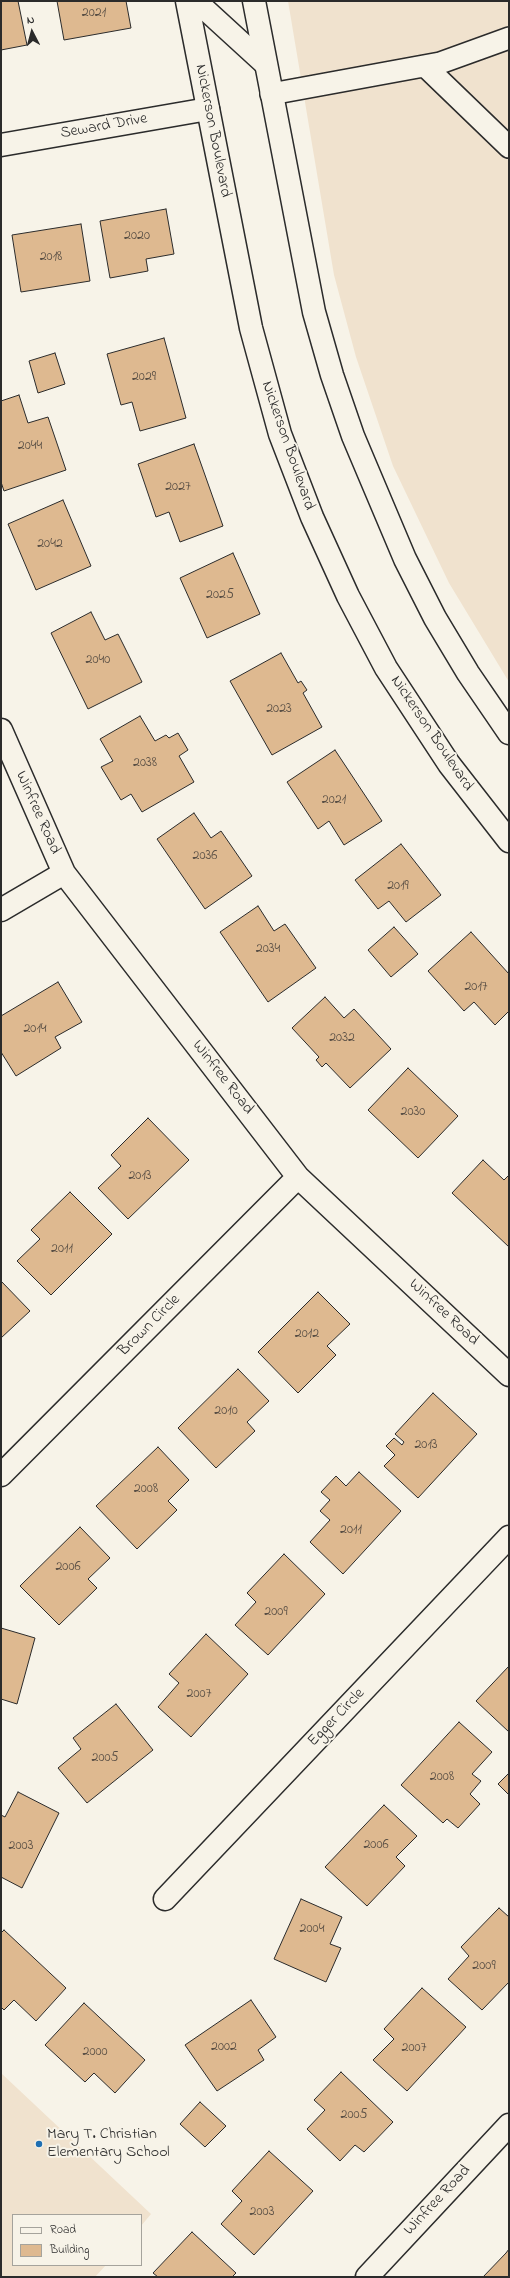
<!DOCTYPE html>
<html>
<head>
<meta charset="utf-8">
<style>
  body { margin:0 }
  #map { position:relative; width:510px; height:2278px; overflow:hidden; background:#f7f3e8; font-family:"Indie Flower",sans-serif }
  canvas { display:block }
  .frame { position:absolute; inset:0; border:2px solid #2b2b2b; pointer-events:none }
  .legend { position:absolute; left:12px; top:2214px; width:130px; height:52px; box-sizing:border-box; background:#f7f3e8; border:1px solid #a5a39c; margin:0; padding:5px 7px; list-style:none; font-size:12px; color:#2b2b2b }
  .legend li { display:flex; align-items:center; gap:8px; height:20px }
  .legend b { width:20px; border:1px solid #a5a39c }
  .north { position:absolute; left:12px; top:12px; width:40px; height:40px; -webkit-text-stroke:3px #f7f3e8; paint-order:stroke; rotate:354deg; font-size:11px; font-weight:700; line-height:16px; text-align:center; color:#2b2b2b }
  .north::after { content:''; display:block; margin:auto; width:14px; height:18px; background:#2b2b2b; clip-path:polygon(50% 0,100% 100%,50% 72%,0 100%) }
</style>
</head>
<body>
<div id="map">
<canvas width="510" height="2278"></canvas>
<div class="frame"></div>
<ul class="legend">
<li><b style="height:5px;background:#f7f3e8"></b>Road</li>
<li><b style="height:11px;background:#deb990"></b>Building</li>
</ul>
<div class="north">N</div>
</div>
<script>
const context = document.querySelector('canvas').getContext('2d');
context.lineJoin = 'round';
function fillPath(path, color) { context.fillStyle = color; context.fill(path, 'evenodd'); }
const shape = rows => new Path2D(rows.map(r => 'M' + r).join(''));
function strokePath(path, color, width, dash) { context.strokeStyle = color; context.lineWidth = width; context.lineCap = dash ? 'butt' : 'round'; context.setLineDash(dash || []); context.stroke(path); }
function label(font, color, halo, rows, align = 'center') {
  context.font = font + ' "Indie Flower",sans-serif'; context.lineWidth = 4; context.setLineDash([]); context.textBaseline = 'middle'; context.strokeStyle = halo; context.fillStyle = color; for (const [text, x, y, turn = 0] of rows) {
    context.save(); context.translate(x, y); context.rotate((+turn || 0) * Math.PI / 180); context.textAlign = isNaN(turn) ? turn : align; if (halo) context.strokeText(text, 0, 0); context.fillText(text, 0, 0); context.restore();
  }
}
fillPath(shape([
  [288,1,509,1,509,682,449,583,393,466,356,357,334,275],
  [1,2073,151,2214,141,2226,141,2215,13,2215,13,2265,106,2265,95,2277,1,2277]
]), '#f0e2ce');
const building = shape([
  [1,1,18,1,27,45,1,50,1,1],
  [57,1,126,1,131,28,64,40,57,1],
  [166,209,174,254,146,259,148,271,110,278,100,221,166,209],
  [81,224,90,281,21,292,12,235,81,224],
  [164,338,186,418,140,431,132,402,121,405,107,354,164,338],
  [55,353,65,384,38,393,29,361,55,353],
  [19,395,28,423,48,417,66,470,4,491,1,482,1,401,19,395],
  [194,444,223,526,180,542,169,512,156,517,138,464,194,444],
  [63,500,91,566,36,590,8,524,63,500],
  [233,553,260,614,207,638,180,578,233,553],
  [91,612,105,640,118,634,142,682,88,709,51,633,91,612],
  [281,653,298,683,301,681,307,690,303,693,322,727,272,755,230,681,281,653],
  [140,716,155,741,166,735,169,738,178,733,188,750,179,756,194,782,142,812,131,794,121,800,101,767,113,761,100,739,140,716],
  [335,750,382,821,344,845,329,821,318,829,287,782,335,750],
  [194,813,211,838,221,831,252,876,205,909,157,839,194,813],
  [401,844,441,895,406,922,389,901,378,909,355,880,401,844],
  [258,906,274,931,285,924,316,968,268,1002,220,932,258,906],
  [394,927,418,954,391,977,368,950,394,927],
  [471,932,509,974,509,1011,495,1025,474,1002,464,1011,428,971,471,932],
  [58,982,82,1022,55,1037,61,1048,16,1076,1,1052,1,1016,58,982],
  [325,997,344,1018,354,1009,391,1049,350,1088,326,1063,322,1067,316,1060,319,1057,292,1028,325,997],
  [408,1068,458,1116,418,1158,368,1110,408,1068],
  [148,1118,189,1160,128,1219,98,1188,121,1166,111,1155,148,1118],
  [483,1160,504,1180,509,1175,509,1247,452,1193,483,1160],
  [70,1192,112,1234,51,1295,17,1261,40,1239,31,1230,70,1192],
  [1,1281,30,1311,1,1338,1,1281],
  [318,1292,350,1324,327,1346,336,1355,298,1393,258,1352,318,1292],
  [238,1369,269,1401,247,1422,255,1431,216,1468,178,1428,238,1369],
  [433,1393,477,1434,418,1498,384,1466,395,1455,386,1446,394,1438,402,1445,404,1442,395,1434,433,1393],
  [158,1447,189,1480,168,1501,177,1510,137,1549,96,1506,158,1447],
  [359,1472,401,1511,343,1574,310,1542,330,1520,320,1511,330,1500,321,1492,336,1476,346,1486,359,1472],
  [80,1527,110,1558,88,1579,97,1588,59,1625,20,1586,80,1527],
  [284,1554,325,1594,268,1655,235,1625,256,1602,247,1593,284,1554],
  [1,1628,35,1638,17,1704,1,1699,1,1628],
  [206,1634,248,1674,191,1737,158,1707,179,1683,169,1674,206,1634],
  [509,1666,509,1732,476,1701,509,1666],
  [116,1704,153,1750,87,1803,58,1768,81,1749,73,1738,116,1704],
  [459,1722,492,1752,472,1774,481,1781,470,1794,480,1804,458,1828,447,1819,443,1823,401,1785,459,1722],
  [509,1773,509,1795,498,1784,509,1773],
  [18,1792,59,1813,22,1888,1,1877,1,1815,5,1817,18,1792],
  [384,1805,417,1836,396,1857,405,1866,367,1906,325,1867,384,1805],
  [301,1899,342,1917,330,1944,341,1948,326,1982,274,1959,301,1899],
  [499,1908,509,1917,509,1982,482,2010,448,1979,469,1956,461,1947,499,1908],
  [4,1930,66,1988,36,2021,14,2000,4,2010,1,2007,1,1933,4,1930],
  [422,1988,466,2027,407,2091,373,2060,394,2039,384,2029,422,1988],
  [251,2000,276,2037,258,2050,264,2060,217,2091,185,2045,251,2000],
  [84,2003,145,2060,115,2093,94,2073,85,2082,45,2045,84,2003],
  [341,2072,393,2122,364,2152,355,2145,340,2161,307,2129,325,2110,314,2100,341,2072],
  [200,2102,226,2126,205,2147,180,2124,200,2102],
  [269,2151,313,2191,254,2255,221,2224,242,2201,232,2191,269,2151],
  [192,2232,236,2273,232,2277,158,2277,153,2273,192,2232],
  [509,2249,509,2277,483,2277,506,2253,509,2249]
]);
fillPath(building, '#deb990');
strokePath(building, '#2b2b2b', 1);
const lane = shape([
  [196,1,266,65],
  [425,66,509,147],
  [271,94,440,63,509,38]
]);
const street = shape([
  [1,145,208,109],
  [1,730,64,873,298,1177,509,1375],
  [1,910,64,873],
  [1,1475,298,1177],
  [165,1899,509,1537],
  [367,2277,509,2125]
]);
const secondary = shape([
  [187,1,251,328,280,434,312,517,348,596,386,668,449,764,509,841],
  [254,1,314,312,332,375,353,436,405,559,435,618,468,673,509,733]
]);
strokePath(lane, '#2b2b2b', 24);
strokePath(street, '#2b2b2b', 25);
strokePath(secondary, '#2b2b2b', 25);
strokePath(lane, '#f7f3e8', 21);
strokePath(street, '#f7f3e8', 22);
strokePath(secondary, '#f7f3e8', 22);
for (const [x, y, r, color] of [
  [39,2144,4,"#1f6fb2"]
]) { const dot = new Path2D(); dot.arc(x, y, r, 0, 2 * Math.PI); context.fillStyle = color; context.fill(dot); strokePath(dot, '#f7f3e8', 1.5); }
label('14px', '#584e44', null, [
  ["2021",94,14],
  ["2020",137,237],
  ["2018",51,258],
  ["2029",144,378],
  ["2044",30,447],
  ["2027",178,488],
  ["2042",50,545],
  ["2025",220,596],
  ["2040",98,661],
  ["2023",279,710],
  ["2038",145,764],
  ["2021",334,801],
  ["2036",205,857],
  ["2019",398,887],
  ["2034",268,950],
  ["2017",476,988],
  ["2014",35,1030],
  ["2032",342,1039],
  ["2030",413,1113],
  ["2013",140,1177],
  ["2011",62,1250],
  ["2012",307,1335],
  ["2010",226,1412],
  ["2013",426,1446],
  ["2008",146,1490],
  ["2011",351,1531],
  ["2006",68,1568],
  ["2009",276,1613],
  ["2007",199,1695],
  ["2005",105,1759],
  ["2008",442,1778],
  ["2006",376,1846],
  ["2003",21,1847],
  ["2004",312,1930],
  ["2009",484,1967],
  ["2002",224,2048],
  ["2007",414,2049],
  ["2000",95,2053],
  ["2005",354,2116],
  ["2003",262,2213]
]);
label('16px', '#2b2b2b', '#f7f3e8', [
  ["Seward Drive",104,127,-10],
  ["Nickerson Boulevard",212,131,79],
  ["Nickerson Boulevard",287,446,71],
  ["Nickerson Boulevard",431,734,56],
  ["Winfree Road",37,813,66],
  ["Winfree Road",222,1078,52],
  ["Winfree Road",443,1313,43],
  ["Brown Circle",150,1326,-45],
  ["Egger Circle",337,1718,-46],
  ["Winfree Road",438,2201,-47]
]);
label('16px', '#2b2b2b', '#f7f3e8', [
  ["Mary T. Christian",47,2135],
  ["Elementary School",47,2153]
], 'left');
</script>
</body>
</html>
